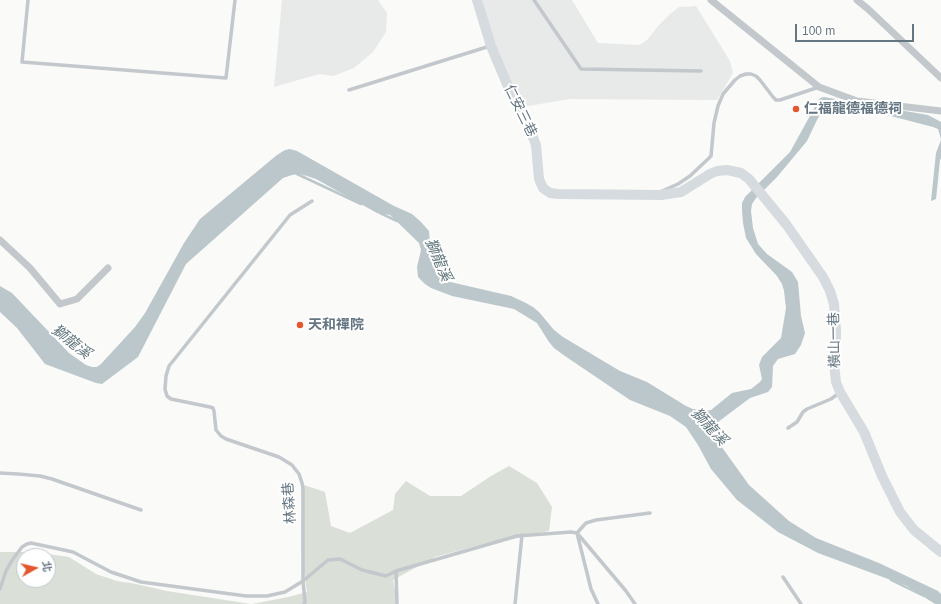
<!DOCTYPE html>
<html>
<head>
<meta charset="utf-8">
<style>
  body { margin:0 }
  #map { position:relative; width:941px; height:604px; overflow:hidden; background:#fafaf8; font-family:Arial,"Noto Sans TC",sans-serif }
  canvas { display:block }
  .north { position:absolute; left:16px; top:548px; width:40px; height:40px; box-sizing:border-box; background:#fff; border:1px solid #c1c8cd; border-radius:50%; rotate:82deg; font-size:11px; font-weight:700; line-height:16px; text-align:center; color:#657683 }
  .north::after { content:''; display:block; margin:auto; width:14px; height:18px; background:#e4572e; clip-path:polygon(50% 0,100% 100%,50% 72%,0 100%) }
  .scale { position:absolute; left:795px; top:24px; width:119px; height:18px; box-sizing:border-box; border:2px solid #657683; border-top:0; padding-left:5px; font-size:12px; line-height:14px; white-space:nowrap; color:#657683; -webkit-text-stroke:3px #fff; paint-order:stroke }
</style>
</head>
<body>
<div id="map">
<canvas width="941" height="604"></canvas>
<div class="north">北</div>
<div class="scale">100 m</div>
</div>
<script>
const context = document.querySelector('canvas').getContext('2d');
context.lineJoin = 'round';
function fillPath(path, color) { context.fillStyle = color; context.fill(path, 'evenodd'); }
const shape = rows => new Path2D(rows.map(r => 'M' + r).join(''));
function strokePath(path, color, width, dash) { context.strokeStyle = color; context.lineWidth = width; context.lineCap = dash ? 'butt' : 'round'; context.setLineDash(dash || []); context.stroke(path); }
function label(font, color, halo, rows, align = 'center') {
  context.font = font + ' Arial,"Noto Sans TC",sans-serif'; context.lineWidth = 4; context.setLineDash([]); context.textBaseline = 'middle'; context.strokeStyle = halo; context.fillStyle = color; for (const [text, x, y, turn = 0] of rows) {
    context.save(); context.translate(x, y); context.rotate((+turn || 0) * Math.PI / 180); context.textAlign = isNaN(turn) ? turn : align; if (halo) context.strokeText(text, 0, 0); context.fillText(text, 0, 0); context.restore();
  }
}
fillPath(shape([
  [282,0,378,0,387,13,386,32,373,52,354,68,333,76,319,74,274,87],
  [481,0,572,0,598,43,639,45,647,40,659,25,670,14,679,7,696,6,730,61,733,73,717,100,570,99,522,107,494,45]
]), '#e8e9e9');
fillPath(shape([
  [509,466,537,483,552,507,549,531,491,542,435,557,393,580,398,604,252,604,288,597,307,592,302,557,301,523,302,505,301,484,325,492,331,526,350,533,393,510,395,494,406,481,430,496,461,496,491,476],
  [0,552,33,552,69,557,96,574,117,581,131,583,167,591,251,604,0,604],
  [24,556,48,556,48,580,24,580]
]), '#dadfd7');
fillPath(shape([
  [824,97,928,115,941,122,941,139,938,129,933,127,837,102,829,105,823,110,817,120,807,141,777,177,756,198,752,204,751,211,753,228,758,244,767,254,792,272,798,282,801,316,805,333,801,345,795,354,778,359,773,366,772,387,768,392,750,398,718,422,715,427,714,432,721,446,749,485,789,521,816,538,879,563,938,591,941,594,941,604,935,604,907,586,818,553,778,532,737,500,711,469,698,445,686,427,670,416,630,400,562,354,554,348,549,342,537,323,514,309,452,296,431,288,425,284,418,277,417,267,421,250,419,243,390,215,377,213,316,179,307,176,299,174,292,175,283,178,186,264,138,357,102,384,96,383,45,364,17,328,0,312,0,286,12,293,69,353,86,365,92,367,97,367,101,364,135,327,145,313,184,243,200,219,277,155,285,150,290,149,297,151,394,206,412,214,421,222,429,231,431,257,434,268,440,275,446,281,511,296,526,303,533,307,539,312,554,330,563,337,620,371,647,382,686,406,693,409,704,411,711,410,732,393,751,389,760,382,762,379,759,365,762,357,781,338,786,308,784,291,782,284,777,276,756,254,746,238,743,223,742,211,742,203,745,197,790,152,817,103,820,98],
  [941,140,941,158,940,160,936,199,931,201,936,153]
]), '#bbc7cb');
strokePath(shape([
  [297,174,361,204],
  [380,213,397,221],
  [891,580,924,596]
]), '#bbc7cb', 2.5);
strokePath(shape([
  [28,0,22,62,226,78,235,0],
  [534,0,581,69,701,71],
  [349,90,490,46],
  [662,191,678,184,690,176,708,159,711,156,714,123,718,106,723,94,735,80,740,76,746,74,751,74,756,76,760,80,773,97,776,100,780,100,819,87],
  [788,428,797,422,803,412,807,409,831,399,839,393],
  [0,473,18,474,40,476,52,479,141,510],
  [396,571,397,604],
  [783,577,801,604],
  [0,589,6,571,11,562,22,547,27,544,31,543,73,552,111,572,141,582,246,596,267,596,285,592,303,581,303,488,302,483,299,474,292,465,279,457,226,439,221,436,216,430,214,411,213,408,210,407,171,399,167,396,165,389,166,376,169,366,290,215,312,201],
  [304,604,305,602,303,581,328,560,340,559,362,570,386,576,396,571,517,536,571,532,577,533,626,591,635,604],
  [515,604,522,535],
  [598,604,591,589,577,533,586,523,596,520,650,513]
]), '#c3c8cc', 3.5);
strokePath(shape([
  [711,0,819,87,857,101,941,111],
  [857,0,868,9,941,78],
  [0,240,30,268,60,304,77,299,108,268]
]), '#c3c8cc', 7);
strokePath(shape([
  [477,0,491,46,512,96,531,132,536,145,539,179,543,188,550,193,558,194,661,195,681,192,710,174,717,171,727,170,741,173,749,179,786,224,823,277,830,291,834,304,836,331,836,351,834,364,836,382,840,392,864,432,882,476,900,512,914,530,941,552]
]), '#d6dbdf', 10);
for (const [x, y, r, color] of [
  [796,109,4,"#e4572e"],
  [300,325,4,"#e4572e"]
]) { const dot = new Path2D(); dot.arc(x, y, r, 0, 2 * Math.PI); context.fillStyle = color; context.fill(dot); strokePath(dot, '#fff', 1.5); }
label('bold 14px', '#657683', '#fff', [
  ["仁福龍德福德祠",804,109],
  ["天和禪院",308,325]
], 'left');
label('14px', '#657683', '#fff', [
  ["仁安三巷",520,111,64],
  ["橫山一巷",835,340,-91],
  ["林森巷",290,503,-94]
]);
label('italic 15px', '#60757c', '#fff', [
  ["獅龍溪",438,260,67],
  ["獅龍溪",71,342,38],
  ["獅龍溪",709,427,47]
]);
</script>
</body>
</html>
